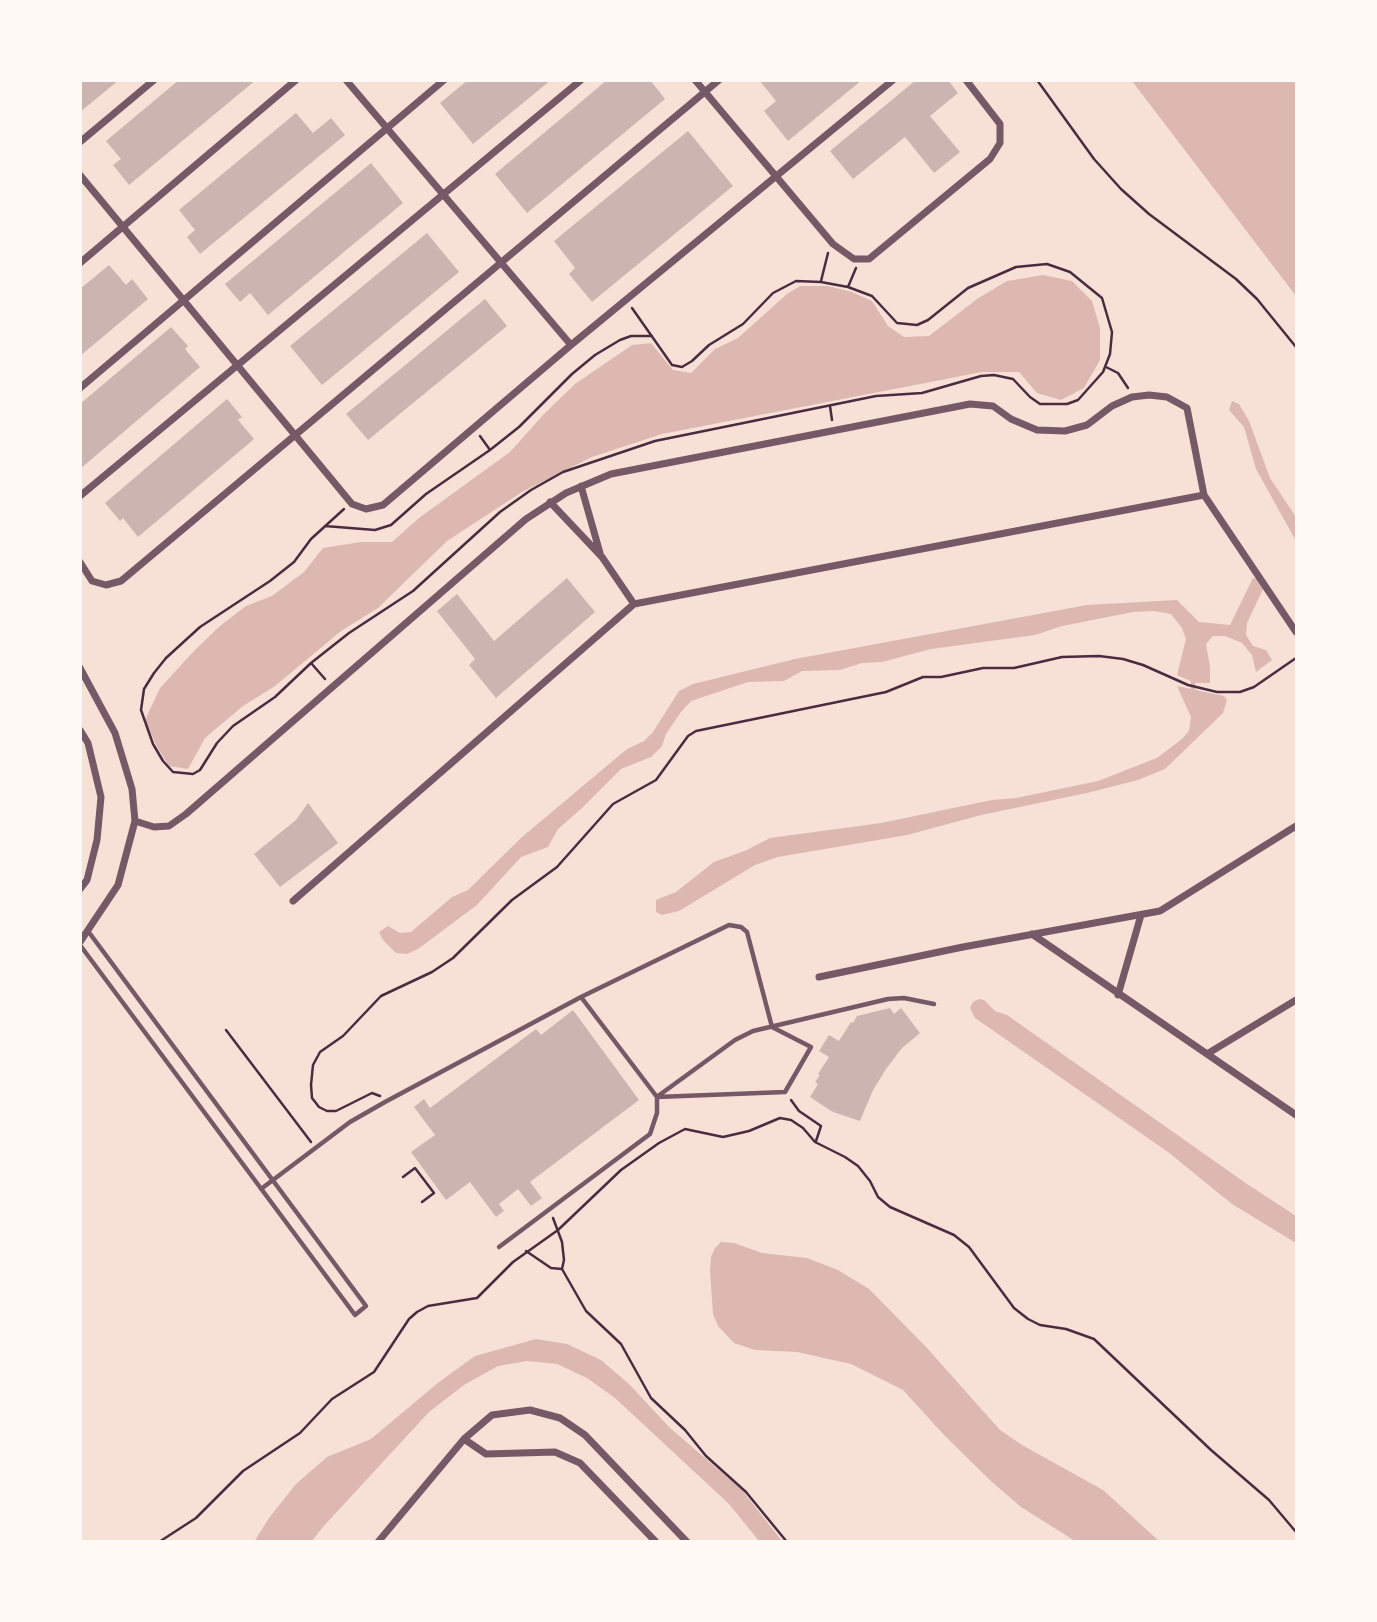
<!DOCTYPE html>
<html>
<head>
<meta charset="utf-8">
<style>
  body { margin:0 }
  #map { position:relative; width:1377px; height:1622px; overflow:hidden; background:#f7e1d7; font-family:"Fira Sans Condensed",sans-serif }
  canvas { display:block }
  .frame { position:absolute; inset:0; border:82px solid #fffaf5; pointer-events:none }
</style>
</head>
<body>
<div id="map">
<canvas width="1377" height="1622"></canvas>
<div class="frame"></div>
</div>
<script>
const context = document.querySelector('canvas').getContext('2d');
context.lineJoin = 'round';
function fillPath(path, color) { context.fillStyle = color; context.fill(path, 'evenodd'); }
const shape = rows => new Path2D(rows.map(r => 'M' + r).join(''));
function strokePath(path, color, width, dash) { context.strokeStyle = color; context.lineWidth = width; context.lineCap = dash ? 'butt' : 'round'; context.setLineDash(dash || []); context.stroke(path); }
fillPath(shape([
  [1132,81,1296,81,1296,296],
  [1043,275,1072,281,1092,301,1100,328,1100,360,1084,388,1061,400,1037,393,1019,372,982,372,662,434,592,457,522,492,447,541,378,608,341,631,275,686,243,706,205,738,188,769,169,766,157,747,145,720,160,688,194,651,220,626,246,606,272,596,304,572,323,548,361,542,392,542,419,518,510,452,544,414,575,384,632,345,651,343,673,370,691,373,715,349,738,338,787,294,800,286,828,286,852,292,872,301,888,326,904,337,929,336,977,299,1007,281],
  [1232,401,1239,404,1249,421,1270,478,1296,517,1296,541,1256,469,1244,427,1229,410],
  [1253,578,1259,579,1264,587,1247,623,1246,635,1253,646,1266,650,1272,660,1256,672,1252,655,1242,643,1225,636,1213,636,1206,644,1210,667,1210,683,1195,683,1177,675,1186,639,1182,628,1171,614,1154,611,1133,612,1062,626,1035,635,931,649,882,662,862,663,840,670,802,671,784,681,748,682,691,701,681,712,666,734,662,746,651,757,621,769,582,808,558,829,548,847,521,857,477,905,418,949,407,954,396,953,383,940,379,932,388,926,400,933,411,932,452,897,468,890,522,837,627,749,644,741,653,732,679,691,693,684,795,659,1087,605,1177,600,1199,622,1230,625],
  [1177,686,1224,696,1227,700,1223,713,1165,769,1138,780,1087,793,981,815,907,835,778,857,755,865,679,911,662,915,656,912,656,900,676,892,714,862,747,850,770,838,881,823,992,800,1016,798,1098,781,1157,758,1182,739,1189,731,1191,717],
  [979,999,984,1000,995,1011,1007,1015,1247,1184,1296,1216,1296,1243,1232,1204,1168,1152,975,1018,970,1008,973,1002],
  [721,1242,734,1243,762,1253,807,1258,838,1270,869,1289,927,1348,1000,1430,1022,1445,1103,1490,1159,1541,1075,1541,1021,1507,992,1482,944,1435,903,1390,851,1364,797,1352,755,1350,734,1343,718,1326,713,1314,710,1271,711,1257,715,1248],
  [536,1339,567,1344,601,1360,630,1385,669,1427,742,1490,782,1541,759,1541,729,1504,615,1398,587,1378,557,1364,527,1361,498,1366,464,1385,429,1412,322,1528,312,1541,254,1542,269,1518,296,1484,327,1457,371,1439,439,1382,475,1356]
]), '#dcb8b0');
strokePath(shape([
  [1193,690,1193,682]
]), '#dcb8b0', 4.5);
fillPath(shape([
  [80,80,119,80,80,112],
  [179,80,256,80,129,185,113,165,121,159,106,141],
  [468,80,551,80,473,144,440,103],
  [607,80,650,80,665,99,527,213,495,174],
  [759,80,862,80,788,141,764,111,776,101],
  [916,80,948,80,958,93,930,116,960,152,934,173,905,137,853,179,830,151],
  [296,113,313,133,331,118,345,135,200,254,187,237,195,230,179,210],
  [688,131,733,186,592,302,569,274,575,268,554,241],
  [371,163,403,203,268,315,250,293,240,302,225,284],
  [427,233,459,272,322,385,290,346],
  [109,265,126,285,132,279,148,299,80,356,80,289],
  [485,299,507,326,368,440,346,414],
  [171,327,188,346,185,349,200,367,80,469,80,404],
  [227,399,242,417,238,420,254,439,138,537,123,518,120,521,105,503],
  [567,578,595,612,496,698,469,665,475,659,437,611,457,594,494,641],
  [308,803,338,843,280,887,254,854,296,820],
  [890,1008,894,1014,901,1008,920,1033,902,1048,886,1069,873,1090,860,1121,833,1112,810,1097,818,1084,815,1082,820,1075,818,1074,829,1057,819,1051,829,1035,839,1041,851,1022,853,1023,857,1016],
  [573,1010,639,1100,530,1182,542,1198,531,1206,518,1189,499,1204,504,1211,496,1217,470,1182,446,1200,411,1152,435,1135,414,1107,424,1099,430,1108,536,1029,541,1035]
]), '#ccb4b1');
strokePath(shape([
  [1037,80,1094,159,1121,189,1149,214,1236,279,1257,299,1296,347],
  [821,281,828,253],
  [848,287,856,268],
  [1106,367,1118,373,1128,388],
  [830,406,832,420],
  [480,436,490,450],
  [344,509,311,539,294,562,270,581,200,627,166,658,154,673,144,689,141,710,153,744,163,761,173,772,193,774,200,770,217,743,233,726,275,697,311,663,349,633,413,591,500,512,531,490,563,472,655,441,876,396,922,393,981,376,994,375,1013,379,1030,397,1040,404,1067,404,1078,400,1103,372,1110,354,1112,332,1102,298,1070,272,1047,264,1016,267,968,288,928,320,917,325,897,323,872,296,848,287,821,282,796,281,773,293,743,324,709,345,692,361,682,367,672,365,632,308],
  [325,526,375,530,391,525,426,494,490,450,519,427,572,374,595,355,620,340,631,336,652,336],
  [311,663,325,679],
  [226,1030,311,1142],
  [380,1096,372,1093,336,1111,327,1111,319,1107,312,1098,311,1085,313,1065,320,1052,343,1036,381,996,432,972,453,958,512,900,557,867,613,804,656,780,688,736,696,731,886,692,923,677,941,677,983,668,1014,668,1062,657,1099,656,1123,659,1143,665,1188,685,1217,692,1240,692,1254,687,1296,658],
  [791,1100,799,1111,821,1126,816,1141],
  [403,1177,415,1168,434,1193,422,1202],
  [553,1218,562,1242,564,1260,562,1269,586,1311,621,1344,651,1398,685,1430,706,1456,746,1492,787,1542],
  [526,1251,551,1268,562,1269],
  [159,1542,196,1518,243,1471,300,1433,332,1399,374,1372,409,1319,417,1312,428,1306,477,1298,513,1262,558,1230,621,1170,659,1143,685,1129,723,1137,749,1131,780,1118,791,1120,803,1128,815,1142,845,1157,858,1166,870,1181,878,1197,890,1207,954,1235,969,1247,1014,1308,1028,1319,1040,1325,1066,1329,1094,1339,1211,1450,1269,1500,1296,1532]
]), '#4a2c40', 2.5);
strokePath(shape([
  [80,945,355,1315,366,1306,88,931],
  [658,1096,735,1040,753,1031,888,999,904,998,934,1004],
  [261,1189,350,1122,385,1102,581,997,729,925,741,927,747,932,772,1027,811,1047,785,1092,657,1097],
  [499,1247,650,1134,657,1113,657,1097,581,997]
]), '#755966', 4.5);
strokePath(shape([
  [346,80,571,345],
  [695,80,833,244,854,259,869,259,990,159,1000,143,1000,124,966,80],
  [80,142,154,80],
  [80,175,352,504,366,509,383,505,571,345,893,80],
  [80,263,296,80],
  [80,388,444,80],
  [581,486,600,553],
  [80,496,581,80],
  [550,502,602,557,634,604],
  [80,562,92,581,106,585,121,581,719,80],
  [80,668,115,733,132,789,135,821,118,885,80,942],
  [80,730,88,743,101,797,97,840,87,880,80,889],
  [135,821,154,827,169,826,186,814,526,519,566,493,611,474,970,404,993,406,1011,419,1037,430,1065,431,1087,425,1112,406,1132,397,1149,395,1167,397,1187,408,1204,495,1296,632],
  [293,901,634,604,1204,495],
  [1032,934,1296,1115],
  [819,977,963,947,1160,911,1296,826],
  [1118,995,1141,915],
  [1207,1054,1296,1000],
  [464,1439,486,1454,555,1452,580,1463,656,1542],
  [378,1542,464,1439,492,1415,530,1410,560,1418,585,1435,687,1542]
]), '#755966', 7);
</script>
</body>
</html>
